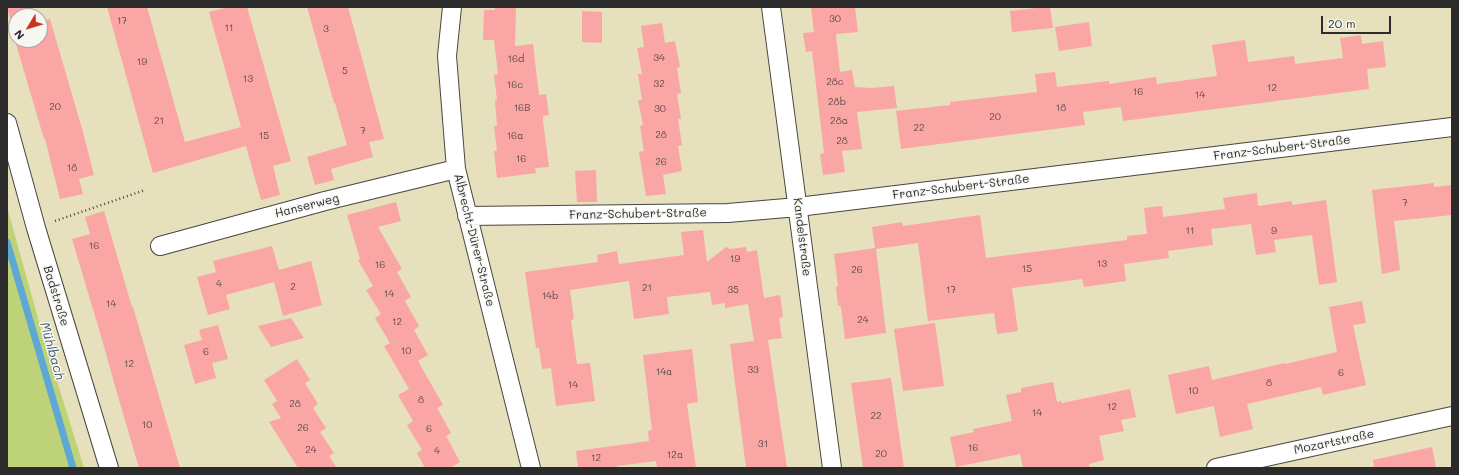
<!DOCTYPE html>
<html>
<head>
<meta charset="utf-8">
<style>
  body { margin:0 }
  #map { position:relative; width:1459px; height:475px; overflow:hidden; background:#e7e0bc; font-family:Mali,sans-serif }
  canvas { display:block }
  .frame { position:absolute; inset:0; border:8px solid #2b2b2b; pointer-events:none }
  .north { position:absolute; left:8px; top:8px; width:40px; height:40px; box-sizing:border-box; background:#f6f6f2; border:1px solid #a5a5a2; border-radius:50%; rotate:232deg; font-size:11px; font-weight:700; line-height:16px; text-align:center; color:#2b2b2b }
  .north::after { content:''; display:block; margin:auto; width:14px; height:18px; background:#c8321e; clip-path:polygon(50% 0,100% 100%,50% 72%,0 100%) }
  .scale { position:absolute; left:1321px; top:16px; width:70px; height:18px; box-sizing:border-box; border:2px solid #2b2b2b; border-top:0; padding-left:5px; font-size:12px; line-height:14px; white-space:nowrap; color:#2b2b2b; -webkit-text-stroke:3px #f6f6f2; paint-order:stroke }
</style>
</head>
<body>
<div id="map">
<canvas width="1459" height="475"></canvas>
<div class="frame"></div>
<div class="north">N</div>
<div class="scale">20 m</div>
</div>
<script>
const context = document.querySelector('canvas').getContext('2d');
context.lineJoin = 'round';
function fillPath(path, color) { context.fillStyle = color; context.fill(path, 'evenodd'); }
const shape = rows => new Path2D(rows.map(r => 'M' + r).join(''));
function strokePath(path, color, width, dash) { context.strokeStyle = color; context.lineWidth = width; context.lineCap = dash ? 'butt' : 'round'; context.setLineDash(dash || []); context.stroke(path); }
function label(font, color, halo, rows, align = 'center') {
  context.font = font + ' Mali,sans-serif'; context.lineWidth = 3; context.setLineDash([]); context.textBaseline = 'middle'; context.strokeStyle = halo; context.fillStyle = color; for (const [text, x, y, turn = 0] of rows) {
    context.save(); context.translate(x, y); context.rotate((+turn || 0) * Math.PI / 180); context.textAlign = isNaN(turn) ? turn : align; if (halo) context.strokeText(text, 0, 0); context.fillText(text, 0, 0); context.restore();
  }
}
fillPath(shape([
  [7,207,43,336,84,468,7,468]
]), '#bed377');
strokePath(shape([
  [7,242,73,468]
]), '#5ea8d6', 7);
fillPath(shape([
  [7,7,30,7,33,16,16,16,16,40,40,40,40,22,50,19,83,132,94,175,79,179,83,194,60,199,45,139,44,139,16,44],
  [107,7,147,7,185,142,241,127,209,12,229,7,247,7,291,161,273,166,280,195,261,200,246,146,153,173],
  [307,7,348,7,384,139,369,142,373,157,331,169,334,180,315,185,307,157,347,145,335,103,334,103],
  [495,7,516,7,515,46,533,44,539,95,546,94,549,115,543,116,543,121,549,167,535,168,536,173,497,178,494,151,497,151,494,126,497,126,495,100,497,100,494,75,498,74,494,40,483,40,484,10,495,10],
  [811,7,855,7,858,32,836,34,840,72,852,70,855,87,871,88,894,86,897,108,857,112,862,149,842,151,845,172,823,175,820,154,824,153,812,51,806,52,803,33,814,32],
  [1045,7,1050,7,1053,28,1012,32,1010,11],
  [582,11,602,12,602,43,582,42],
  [1089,22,1092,46,1059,51,1055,27],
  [662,23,665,43,675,41,680,67,677,68,681,93,677,94,681,119,678,119,682,145,678,146,682,171,663,175,666,194,646,196,639,152,644,151,640,126,643,125,638,100,642,100,638,74,642,74,637,48,644,47,641,26],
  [1361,35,1362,44,1383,41,1386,67,1367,69,1369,89,1123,121,1121,107,1083,112,1085,125,901,149,896,111,950,105,950,102,1037,92,1035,74,1055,72,1057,87,1109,81,1109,84,1156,77,1157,84,1217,76,1212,45,1245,40,1248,62,1294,56,1295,64,1343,58,1340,38],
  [596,170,597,202,577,202,575,171],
  [1434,183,1434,187,1452,185,1452,215,1394,221,1400,270,1382,274,1372,190],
  [1257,193,1258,206,1292,201,1292,205,1326,200,1337,282,1319,285,1312,235,1274,240,1276,252,1256,255,1251,224,1211,229,1213,245,1168,251,1169,258,1124,264,1126,281,1084,287,1082,279,1012,288,1018,331,997,334,994,313,928,321,918,243,876,249,886,333,845,339,841,307,838,305,836,287,838,286,834,254,875,248,872,227,902,222,903,226,980,215,986,258,1127,240,1127,236,1147,234,1144,208,1162,206,1163,217,1225,209,1223,198],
  [396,202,401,221,378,227,402,269,397,272,411,297,405,301,419,326,414,330,428,355,418,361,443,405,437,408,451,433,446,436,460,462,450,468,425,468,417,453,422,450,407,425,413,421,398,395,409,389,384,346,390,343,375,318,381,314,366,290,373,286,358,260,360,259,347,215],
  [104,211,132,307,133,307,180,468,139,468,117,393,101,336,72,239,90,234,85,217],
  [703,230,707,262,726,247,730,249,746,247,747,252,757,250,764,298,780,295,783,317,779,318,782,338,768,340,787,468,746,468,730,344,754,341,748,304,725,308,725,303,712,305,710,292,667,297,669,314,634,319,629,281,570,290,574,319,571,320,577,364,590,363,595,401,556,406,551,368,542,369,539,348,536,348,525,272,598,262,597,255,617,251,619,264,684,255,681,232],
  [272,246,279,270,311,261,322,305,283,316,274,282,226,295,230,309,208,315,197,277,216,272,213,261],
  [1362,301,1366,323,1353,325,1366,385,1323,395,1321,387,1247,404,1253,429,1220,437,1214,406,1176,414,1168,375,1209,366,1212,380,1285,363,1285,364,1337,352,1329,307],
  [291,318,304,338,271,347,258,326],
  [935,323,944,386,903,391,894,329],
  [218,325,228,359,212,363,216,378,195,384,184,345,202,340,199,330],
  [692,349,698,402,687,404,696,468,657,468,656,461,617,466,617,468,578,468,576,451,649,441,648,431,652,430,643,355],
  [297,359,310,380,305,383,318,404,313,408,326,428,320,432,334,453,329,456,337,468,298,468,269,422,281,418,272,404,277,401,264,380],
  [891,378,904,468,863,468,851,383],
  [1053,382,1057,402,1061,401,1062,403,1130,389,1136,417,1121,420,1124,431,1099,436,1104,460,1089,464,1090,468,1023,468,1020,454,956,467,950,437,974,432,973,429,1012,421,1006,395,1021,392,1021,388],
  [1432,447,1436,468,1374,468,1373,460]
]), '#faa6a5');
const minor = shape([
  [452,7,447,56,456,169,531,468],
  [771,7,832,468],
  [7,123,36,228,109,468],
  [467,216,728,213,798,207,1452,127],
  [160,246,325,201,456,169],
  [1216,468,1452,416]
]);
strokePath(minor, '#474641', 20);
strokePath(shape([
  [55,221,145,190]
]), '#474641', 2.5, [1, 3]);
strokePath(minor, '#fff', 18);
label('10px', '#5f4a4a', null, [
  ["30",835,19],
  ["17",122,21],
  ["11",229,28],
  ["3",326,29],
  ["34",659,58],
  ["16d",516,59],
  ["19",142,62],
  ["5",345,71],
  ["13",248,79],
  ["28c",835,82],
  ["32",659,84],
  ["16c",515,85],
  ["12",1272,88],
  ["16",1138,92],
  ["14",1200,95],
  ["28b",837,102],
  ["20",55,107],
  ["16B",522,108],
  ["18",1061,108],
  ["30",660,109],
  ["20",995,117],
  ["21",159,121],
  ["28a",839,121],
  ["22",919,128],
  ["7",363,131],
  ["28",661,135],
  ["15",264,136],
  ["16a",515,136],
  ["28",842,141],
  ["16",521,159],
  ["26",661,162],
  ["18",72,168],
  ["7",1405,203],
  ["11",1190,231],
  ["9",1274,231],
  ["16",94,246],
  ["19",735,259],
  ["13",1102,264],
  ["16",380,265],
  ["15",1027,269],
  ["26",857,270],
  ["4",219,284],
  ["2",293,287],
  ["21",647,288],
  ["35",733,290],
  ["17",951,290],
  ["14",389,294],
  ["14b",550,296],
  ["14",111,304],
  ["24",863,320],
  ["12",397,322],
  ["10",406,351],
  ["6",206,352],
  ["12",129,364],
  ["33",753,370],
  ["14a",664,372],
  ["6",1341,373],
  ["8",1269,383],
  ["14",573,385],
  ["10",1193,391],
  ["8",421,400],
  ["28",295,404],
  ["12",1112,407],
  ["14",1037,413],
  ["22",876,416],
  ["10",147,425],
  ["26",303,428],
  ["6",429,429],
  ["31",763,444],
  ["16",973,448],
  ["24",311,450],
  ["4",437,451],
  ["20",881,454],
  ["12a",675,455],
  ["12",596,458]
]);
label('12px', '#2b2b2b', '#f6f6f2', [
  ["Franz-Schubert-Straße",1282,148,-7],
  ["Franz-Schubert-Straße",961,187,-7],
  ["Hanserweg",307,206,-14],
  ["Franz-Schubert-Straße",638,214,-1],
  ["Kandelstraße",802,237,83],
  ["Albrecht-Dürer-Straße",474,240,76],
  ["Badstraße",56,296,73],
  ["Mozartstraße",1334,442,-12]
]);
label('italic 13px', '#3d5767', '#f6f6f2', [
  ["Mühlbach",52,351,74]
]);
</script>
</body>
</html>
